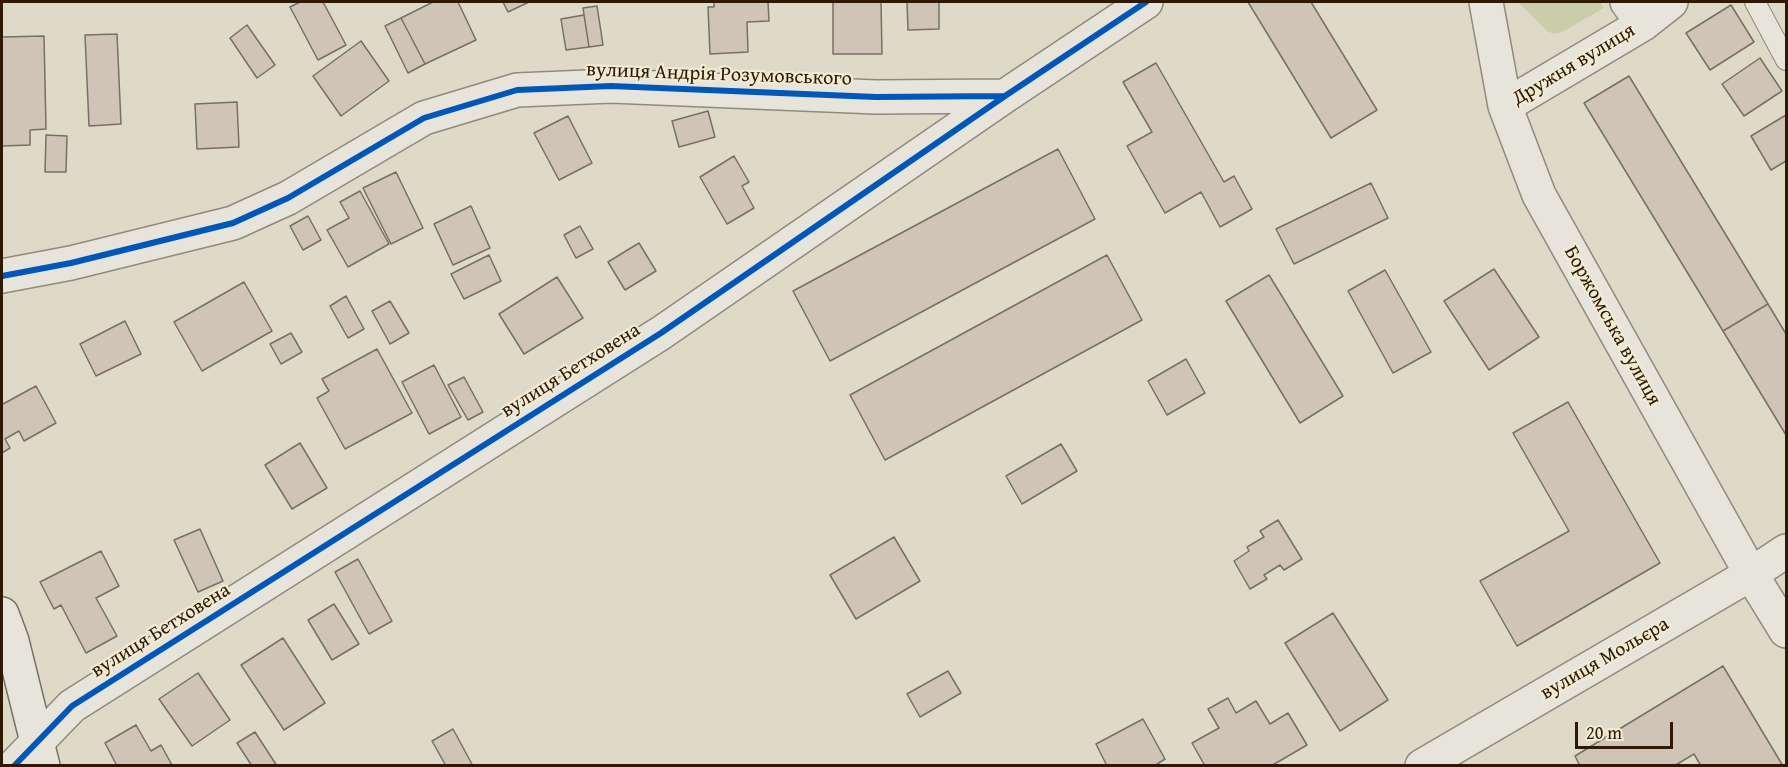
<!DOCTYPE html>
<html>
<head>
<meta charset="utf-8">
<style>
  body { margin:0 }
  #map { position:relative; width:1788px; height:767px; overflow:hidden; background:#dfdac8; font-family:"Gentium Book Plus",serif }
  canvas { display:block }
  .frame { position:absolute; inset:0; border:3px solid #2f1902; pointer-events:none }
  .scale { position:absolute; left:1575px; top:722px; width:98px; height:27px; box-sizing:border-box; border:3px solid #2f1902; border-top:0; padding-left:8px; font-size:18px; line-height:21px; white-space:nowrap; color:#2f1902; -webkit-text-stroke:4px #f1ebd5; paint-order:stroke }
</style>
</head>
<body>
<div id="map">
<canvas width="1788" height="767"></canvas>
<div class="frame"></div>
<div class="scale">20 m</div>
</div>
<script>
const context = document.querySelector('canvas').getContext('2d');
context.lineJoin = 'round';
function fillPath(path, color) { context.fillStyle = color; context.fill(path, 'evenodd'); }
const shape = rows => new Path2D(rows.map(r => 'M' + r).join(''));
function strokePath(path, color, width, dash) { context.strokeStyle = color; context.lineWidth = width; context.lineCap = dash ? 'butt' : 'round'; context.setLineDash(dash || []); context.stroke(path); }
function label(font, color, halo, rows, align = 'center') {
  context.font = font + ' "Gentium Book Plus",serif'; context.lineWidth = 4.5; context.setLineDash([]); context.textBaseline = 'middle'; context.strokeStyle = halo; context.fillStyle = color; for (const [text, x, y, turn = 0] of rows) {
    context.save(); context.translate(x, y); context.rotate((+turn || 0) * Math.PI / 180); context.textAlign = isNaN(turn) ? turn : align; if (halo) context.strokeText(text, 0, 0); context.fillText(text, 0, 0); context.restore();
  }
}
fillPath(shape([
  [1518,2,1600,2,1604,8,1562,32,1554,34,1547,31]
]), '#cacda9');
const building = shape([
  [300,2,323,2,346,45,318,60,290,7,300,2],
  [433,2,458,2,476,40,425,64,401,18,433,2],
  [503,2,529,2,508,12,503,2],
  [714,2,768,2,769,21,747,22,748,52,710,54,708,7,714,7,714,2],
  [833,2,881,2,882,54,833,54,833,2],
  [907,2,939,2,939,29,908,30,907,2],
  [1248,2,1311,2,1377,110,1331,138,1248,2],
  [1731,5,1754,42,1710,70,1686,33,1731,5],
  [597,6,603,45,589,47,583,8,597,6],
  [584,15,589,47,566,50,561,19,584,15],
  [401,18,425,64,408,73,385,26,401,18],
  [247,25,275,65,257,78,230,38,247,25],
  [117,34,121,124,89,126,85,35,117,34],
  [44,36,46,129,30,130,30,145,2,146,2,37,44,36],
  [361,41,389,81,341,116,313,76,361,41],
  [1760,58,1782,91,1744,116,1722,84,1760,58],
  [1156,63,1224,182,1234,176,1252,209,1220,227,1201,192,1165,213,1127,146,1152,132,1123,82,1156,63],
  [1629,76,1768,304,1723,331,1584,103,1629,76],
  [237,102,239,147,197,149,195,104,237,102],
  [708,111,715,137,679,147,672,121,708,111],
  [1786,115,1786,161,1771,170,1751,136,1786,115],
  [568,116,592,163,559,180,534,133,568,116],
  [46,135,67,136,66,172,45,172,46,135],
  [1058,149,1095,219,830,361,793,291,1058,149],
  [734,156,749,182,742,186,754,208,727,224,700,177,734,156],
  [396,172,423,228,391,244,363,188,396,172],
  [1371,183,1388,218,1294,264,1276,229,1371,183],
  [360,191,389,244,348,267,327,230,349,218,340,202,360,191],
  [471,206,490,248,453,265,434,224,471,206],
  [308,216,321,240,303,250,290,226,308,216],
  [580,226,593,249,576,258,564,235,580,226],
  [639,243,656,271,625,290,608,262,639,243],
  [489,255,501,281,464,299,451,274,489,255],
  [1107,255,1142,320,885,460,850,395,1107,255],
  [1494,269,1539,337,1489,370,1444,301,1494,269],
  [1385,270,1431,352,1393,373,1348,291,1385,270],
  [1269,275,1343,396,1300,423,1226,301,1269,275],
  [557,277,583,318,524,354,499,314,557,277],
  [244,282,272,331,202,371,174,322,244,282],
  [346,296,364,329,348,338,330,306,346,296],
  [390,301,409,333,390,344,372,311,390,301],
  [1768,304,1786,334,1786,435,1723,331,1768,304],
  [125,321,141,354,96,376,80,344,125,321],
  [291,333,302,352,281,364,270,344,291,333],
  [377,349,412,413,345,449,317,398,329,391,322,379,377,349],
  [1186,359,1205,393,1167,415,1148,381,1186,359],
  [434,365,461,417,429,434,402,382,434,365],
  [464,377,483,412,468,420,448,385,464,377],
  [36,386,56,423,24,441,19,431,5,439,10,448,2,453,2,402,3,404,36,386],
  [1568,402,1660,563,1517,646,1480,581,1569,531,1513,433,1568,402],
  [300,443,327,488,292,509,265,465,300,443],
  [1061,444,1077,471,1022,504,1006,476,1061,444],
  [1278,520,1302,559,1284,570,1280,565,1264,575,1267,579,1250,589,1234,561,1249,551,1247,547,1264,537,1260,531,1278,520],
  [200,529,223,581,198,592,174,540,200,529],
  [894,537,920,581,856,619,830,575,894,537],
  [101,551,119,586,96,598,117,636,86,653,61,605,54,609,40,582,101,551],
  [358,559,392,621,369,634,335,572,358,559],
  [334,604,359,644,332,660,308,620,334,604],
  [1333,613,1388,700,1340,731,1285,643,1333,613],
  [283,638,325,703,284,730,241,665,283,638],
  [1723,666,1783,766,1701,766,1694,754,1674,766,1580,766,1575,756,1723,666],
  [948,671,961,693,920,717,907,694,948,671],
  [198,673,230,720,192,746,159,699,198,673],
  [1228,698,1236,713,1256,701,1270,724,1288,713,1307,745,1271,766,1205,766,1192,743,1219,728,1208,709,1228,698],
  [1143,719,1165,759,1154,766,1107,766,1096,744,1143,719],
  [136,725,151,751,161,745,172,765,117,766,105,743,136,725],
  [453,729,473,766,446,766,432,741,453,729],
  [255,732,277,766,252,766,237,743,255,732]
]);
fillPath(building, '#d0c4b8');
strokePath(building, '#767063', 1.5);
const lane = shape([
  [1755,2,1786,60]
]);
const street = shape([
  [1486,2,1505,106,1539,195,1751,574,1786,631],
  [1627,2,1643,24],
  [1505,106,1643,24,1671,2],
  [2,276,71,263,233,223,288,198,424,118,517,90,611,86,876,97,1005,96],
  [14,766,72,706,661,333,1005,96,1146,2],
  [1422,766,1751,574,1786,551]
]);
const secondary = shape([
  [2,614,12,641,43,766]
]);
strokePath(lane, '#908a7d', 22);
strokePath(street, '#908a7d', 36);
strokePath(secondary, '#767063', 36);
strokePath(lane, '#e7e4db', 20);
strokePath(street, '#e7e4db', 33);
strokePath(secondary, '#e7e4db', 33);
strokePath(shape([
  [2,276,71,263,233,223,288,198,424,118,517,90,611,86,876,97,1005,96],
  [14,766,72,706,661,333,1005,96,1146,2]
]), '#0057b8', 6);
label('20px', '#2f1902', '#f1ebd5', [
  ["Дружня вулиця",1574,65,-31],
  ["вулиця Андрія Розумовського",719,75,2],
  ["Боржомська вулиця",1612,326,61],
  ["вулиця Бетховена",571,371,-32],
  ["вулиця Бетховена",161,631,-32],
  ["вулиця Мольєра",1605,659,-30]
]);
</script>
</body>
</html>
